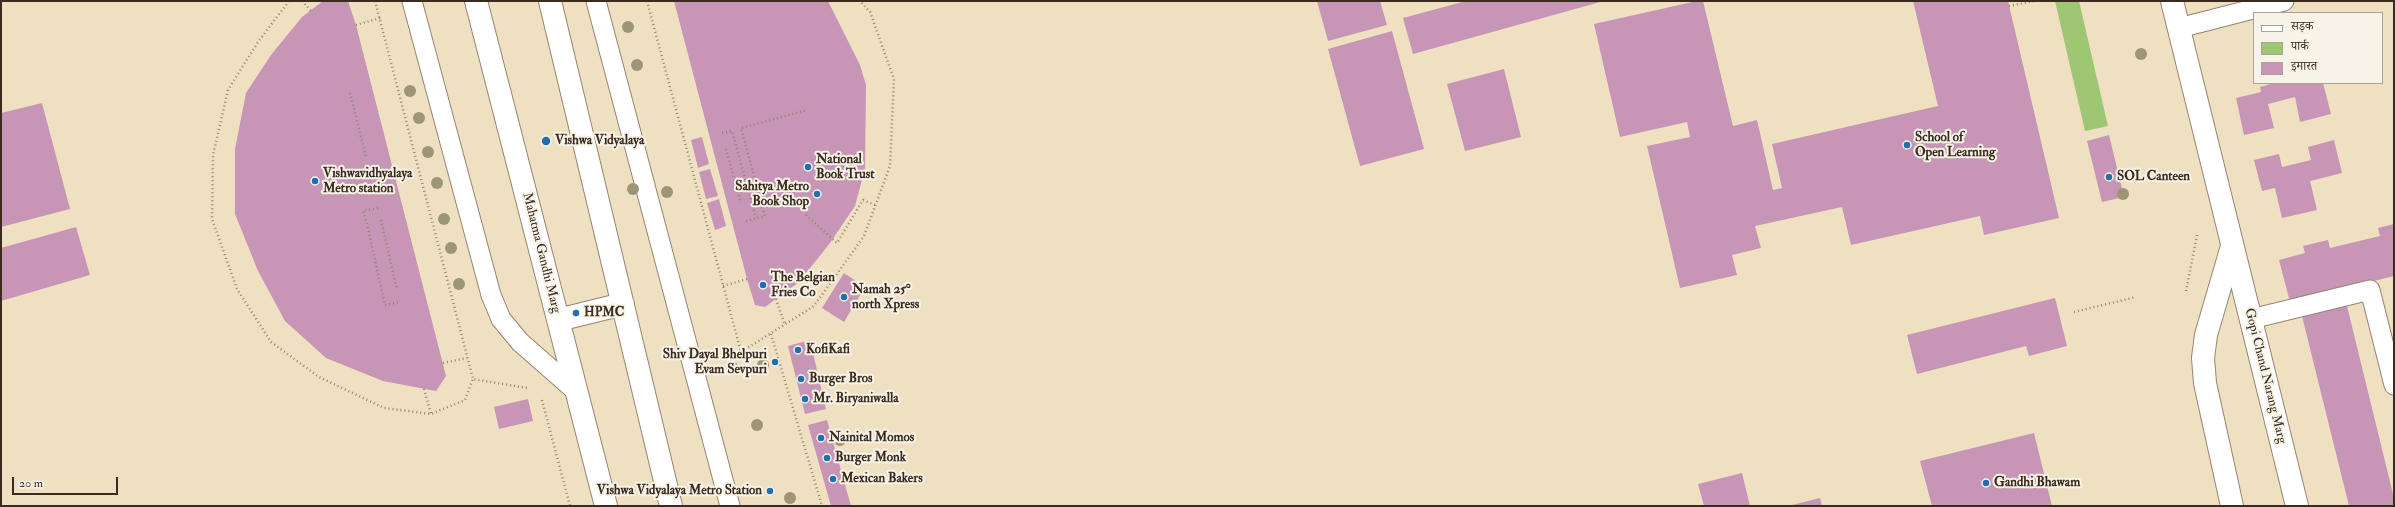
<!DOCTYPE html>
<html>
<head>
<meta charset="utf-8">
<style>
  body { margin:0 }
  #map { position:relative; width:2395px; height:507px; overflow:hidden; background:#efe0c2; font-family:"IM FELL Double Pica","Noto Serif Devanagari",serif }
  canvas { display:block }
  .frame { position:absolute; inset:0; border:2px solid #3b2a1e; pointer-events:none }
  .legend { position:absolute; left:2253px; top:12px; width:130px; height:72px; box-sizing:border-box; background:#f7f3e8; border:1px solid #aca397; margin:0; padding:5px 7px; list-style:none; font-size:12px; color:#3b2a1e }
  .legend li { display:flex; align-items:center; gap:8px; height:20px }
  .legend b { width:20px; border:1px solid #aca397 }
  .scale { position:absolute; left:12px; top:477px; width:106px; height:18px; box-sizing:border-box; border:2px solid #3b2a1e; border-top:0; padding-left:5px; font-size:12px; line-height:14px; white-space:nowrap; color:#3b2a1e; -webkit-text-stroke:3px #f7f3e8; paint-order:stroke }
</style>
</head>
<body>
<div id="map">
<canvas width="2395" height="507"></canvas>
<div class="frame"></div>
<ul class="legend">
<li><b style="height:5px;background:#fff"></b>सड़क</li>
<li><b style="height:11px;background:#9ec774"></b>पार्क</li>
<li><b style="height:11px;background:#c795b5"></b>इमारत</li>
</ul>
<div class="scale">20 m</div>
</div>
<script>
const context = document.querySelector('canvas').getContext('2d');
context.lineJoin = 'round';
function fillPath(path, color) { context.fillStyle = color; context.fill(path, 'evenodd'); }
const shape = rows => new Path2D(rows.map(r => 'M' + r).join(''));
function strokePath(path, color, width, dash) { context.strokeStyle = color; context.lineWidth = width; context.lineCap = dash ? 'butt' : 'round'; context.setLineDash(dash || []); context.stroke(path); }
function label(font, color, halo, rows, align = 'center') {
  context.font = font + ' "IM FELL Double Pica",serif'; context.lineWidth = 4; context.setLineDash([]); context.textBaseline = 'middle'; context.strokeStyle = halo; context.fillStyle = color; for (const [text, x, y, turn = 0] of rows) {
    context.save(); context.translate(x, y); context.rotate((+turn || 0) * Math.PI / 180); context.textAlign = isNaN(turn) ? turn : align; if (halo) context.strokeText(text, 0, 0); context.fillText(text, 0, 0); context.restore();
  }
}
fillPath(shape([
  [2055,1,2079,1,2108,126,2085,131]
]), '#9ec774');
fillPath(shape([
  [323,1,348,1,356,25,446,376,436,391,383,381,326,358,285,321,258,271,235,214,235,149,246,93,271,55,302,17],
  [674,1,828,1,860,65,866,85,865,168,855,206,830,243,799,282,765,307,755,305,747,279],
  [1317,1,1380,1,1387,25,1328,41],
  [1466,1,1604,1,1413,54,1403,18],
  [1697,1,1703,1,1733,126,1757,120,1773,190,1782,188,1772,144,1938,106,1913,1,2008,1,2059,218,1984,235,1980,216,1851,245,1842,207,1755,226,1761,248,1732,255,1737,275,1680,288,1647,146,1690,137,1687,122,1620,137,1594,24],
  [1392,31,1424,149,1360,166,1328,49],
  [1504,69,1521,137,1465,151,1447,84],
  [2274,83,2323,83,2331,114,2300,122,2295,97,2268,104,2274,128,2244,135,2236,98,2261,92,2260,87],
  [42,103,70,209,1,227,1,113],
  [2109,135,2124,197,2102,202,2087,141],
  [702,137,709,164,698,168,691,140],
  [2334,140,2342,173,2310,181,2317,210,2282,218,2275,188,2262,191,2254,160,2279,154,2282,167,2311,160,2308,147],
  [710,169,718,196,706,199,699,172],
  [719,199,726,226,715,230,707,203],
  [2394,224,2394,276,2290,302,2279,260,2305,253,2303,246,2328,240,2330,248,2380,236,2378,228],
  [76,227,90,275,1,301,1,248],
  [844,273,865,287,844,322,822,308],
  [2055,298,2067,346,2029,356,2026,346,1917,374,1907,335],
  [2347,306,2394,498,2394,506,2349,506,2302,316],
  [810,340,826,409,805,414,788,346],
  [528,399,533,421,499,429,494,407],
  [827,420,851,506,831,506,808,425],
  [2034,433,2052,506,1932,506,1920,461],
  [1742,473,1750,506,1704,506,1698,484],
  [1820,498,1822,506,1792,506,1792,505]
]), '#c795b5');
const lane = shape([
  [412,1,491,295,501,319,520,342,577,392],
  [596,1,730,506],
  [2179,28,2284,1],
  [2251,319,2370,290,2394,385]
]);
const secondary = shape([
  [2172,1,2297,506],
  [2232,506,2205,383,2203,358,2206,335,2232,246]
]);
const primary = shape([
  [476,1,606,506],
  [550,1,671,506],
  [558,320,623,304]
]);
strokePath(lane, '#958570', 21);
strokePath(secondary, '#958570', 24);
strokePath(primary, '#958570', 24);
strokePath(shape([
  [289,1,258,42,228,90,213,155,212,219,237,289,271,342,319,377,384,408,431,414,465,400,473,379],
  [302,1,311,11],
  [375,1,473,379,527,388],
  [647,1,741,352,814,306,864,236,890,166,894,79,870,12,860,1],
  [2009,6,2034,1],
  [356,25,380,18],
  [350,93,366,157],
  [722,133,732,131,756,218],
  [726,149,741,203],
  [378,208,363,211,367,224,385,305,400,302],
  [806,215,837,243,863,200,875,205],
  [381,220,397,290],
  [746,221,765,216,741,128,807,110],
  [723,286,747,279],
  [2186,291,2197,235],
  [776,299,785,325],
  [2074,312,2136,297],
  [771,334,822,506],
  [443,363,467,358],
  [424,389,431,414],
  [542,400,570,506]
]), '#958570', 2.5, [1, 3]);
strokePath(lane, '#fff', 19);
strokePath(secondary, '#fff', 22);
strokePath(primary, '#fff', 22);
context.fillStyle = '#9c9676';
for (const [x, y] of [
  [628,27],
  [2141,54],
  [637,65],
  [410,91],
  [419,118],
  [428,152],
  [437,183],
  [633,189],
  [667,192],
  [2123,194],
  [444,219],
  [451,248],
  [459,284],
  [763,365],
  [732,367],
  [757,425],
  [840,440],
  [790,498]
]) { context.beginPath(); context.arc(x, y, 6, 0, 2 * Math.PI); context.fill(); }
for (const [x, y, r, color] of [
  [546,141,5,"#1f6fb2"],
  [1907,145,4,"#1f6fb2"],
  [808,167,4,"#1f6fb2"],
  [2109,177,4,"#1f6fb2"],
  [315,181,4,"#1f6fb2"],
  [817,194,4,"#1f6fb2"],
  [763,285,4,"#1f6fb2"],
  [844,297,4,"#1f6fb2"],
  [576,313,4,"#1f6fb2"],
  [798,350,4,"#1f6fb2"],
  [775,362,4,"#1f6fb2"],
  [801,379,4,"#1f6fb2"],
  [805,399,4,"#1f6fb2"],
  [821,438,4,"#1f6fb2"],
  [827,458,4,"#1f6fb2"],
  [833,479,4,"#1f6fb2"],
  [1986,483,4,"#1f6fb2"],
  [770,491,4,"#1f6fb2"]
]) { const dot = new Path2D(); dot.arc(x, y, r, 0, 2 * Math.PI); context.fillStyle = color; context.fill(dot); strokePath(dot, '#f7f3e8', 1.5); }
label('bold 13px', '#3b2a1e', '#f7f3e8', [
  ["School of",1915,138],
  ["Open Learning",1915,153],
  ["Vishwa Vidyalaya",555,141],
  ["National",816,160],
  ["Book Trust",816,175],
  ["Vishwavidhyalaya",323,174],
  ["Metro station",323,189],
  ["SOL Canteen",2117,177],
  ["Sahitya Metro",809,187,"right"],
  ["Book Shop",809,202,"right"],
  ["The Belgian",771,278],
  ["Fries Co",771,293],
  ["Namah 25°",852,290],
  ["north Xpress",852,305],
  ["HPMC",584,313],
  ["KofiKafi",806,350],
  ["Shiv Dayal Bhelpuri",767,355,"right"],
  ["Evam Sevpuri",767,370,"right"],
  ["Burger Bros",809,379],
  ["Mr. Biryaniwalla",813,399],
  ["Nainital Momos",829,438],
  ["Burger Monk",835,458],
  ["Mexican Bakers",841,479],
  ["Gandhi Bhawam",1994,483],
  ["Vishwa Vidyalaya Metro Station",762,491,"right"]
], 'left');
label('13px', '#3b2a1e', '#f7f3e8', [
  ["Mahatma Gandhi Marg",541,253,76],
  ["Gopi Chand Narang Marg",2265,376,76]
]);
</script>
</body>
</html>
